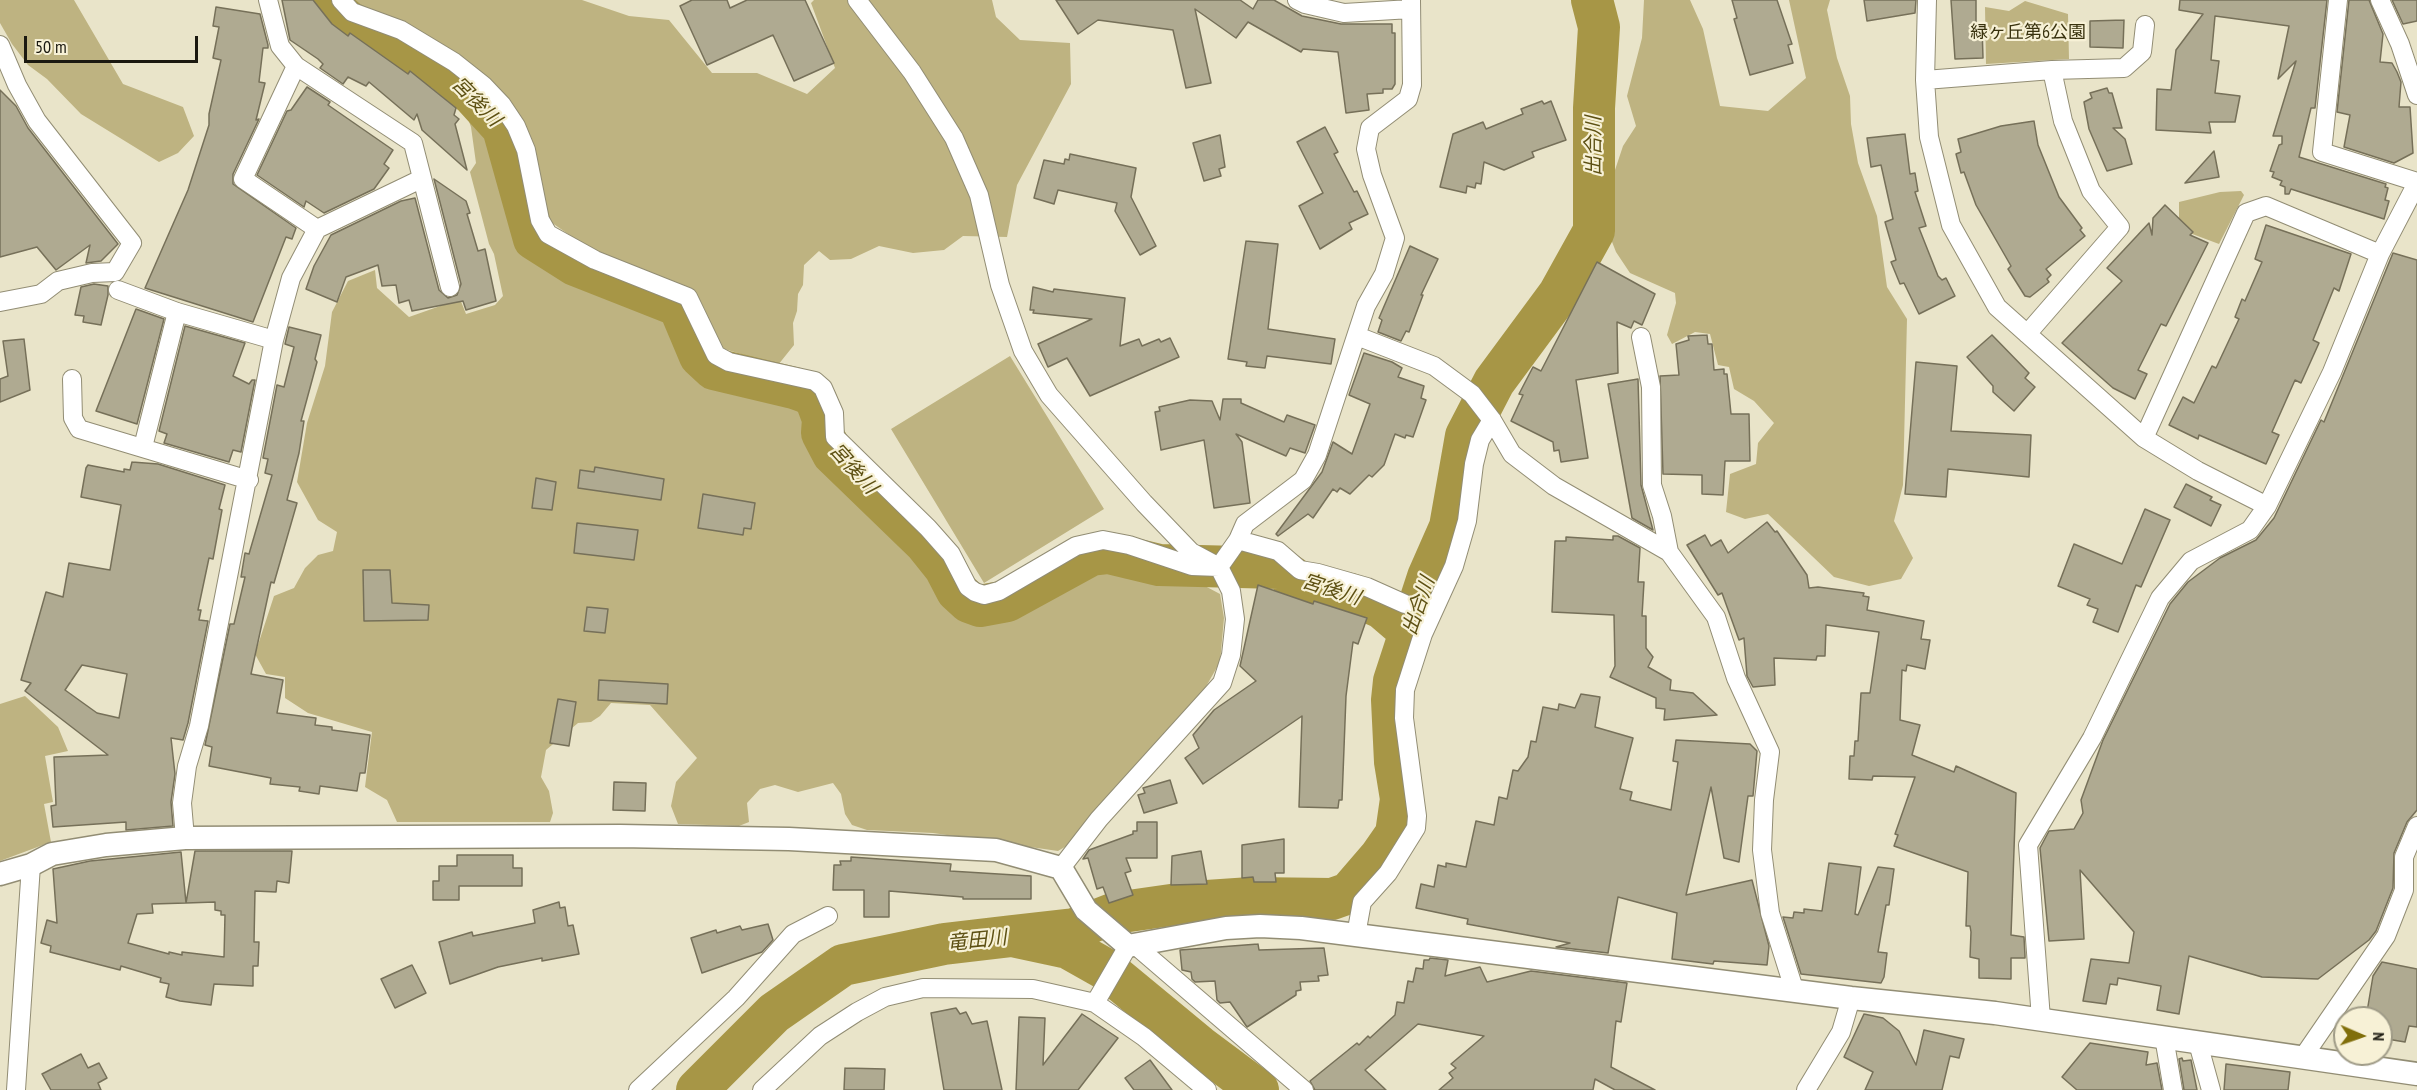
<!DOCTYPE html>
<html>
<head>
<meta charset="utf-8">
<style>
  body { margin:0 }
  #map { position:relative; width:2417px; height:1090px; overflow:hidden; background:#e9e4c9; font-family:"PT Sans Narrow",sans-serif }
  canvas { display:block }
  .north { position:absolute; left:2333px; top:1006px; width:60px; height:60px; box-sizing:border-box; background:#f7f1d6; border:2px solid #9f9b87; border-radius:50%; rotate:92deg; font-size:16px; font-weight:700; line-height:24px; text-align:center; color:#1b1910 }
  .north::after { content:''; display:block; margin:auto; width:21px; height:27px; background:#806e0a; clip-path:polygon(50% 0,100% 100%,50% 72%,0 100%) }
  .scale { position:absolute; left:24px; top:36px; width:174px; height:27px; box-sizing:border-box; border:3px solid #1b1910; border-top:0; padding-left:8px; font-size:18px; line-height:21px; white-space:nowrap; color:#1b1910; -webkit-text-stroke:4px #f7f1d6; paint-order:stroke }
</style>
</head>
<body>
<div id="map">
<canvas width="2417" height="1090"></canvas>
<div class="north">N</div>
<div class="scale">50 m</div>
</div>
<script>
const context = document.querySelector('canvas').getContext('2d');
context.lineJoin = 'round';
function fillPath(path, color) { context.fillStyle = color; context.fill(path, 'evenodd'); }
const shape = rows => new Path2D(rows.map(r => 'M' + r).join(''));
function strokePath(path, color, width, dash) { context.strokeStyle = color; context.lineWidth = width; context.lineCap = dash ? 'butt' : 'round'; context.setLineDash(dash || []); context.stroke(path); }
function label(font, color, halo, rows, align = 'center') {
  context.font = font + ' "PT Sans Narrow","Noto Sans JP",sans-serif'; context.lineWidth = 4.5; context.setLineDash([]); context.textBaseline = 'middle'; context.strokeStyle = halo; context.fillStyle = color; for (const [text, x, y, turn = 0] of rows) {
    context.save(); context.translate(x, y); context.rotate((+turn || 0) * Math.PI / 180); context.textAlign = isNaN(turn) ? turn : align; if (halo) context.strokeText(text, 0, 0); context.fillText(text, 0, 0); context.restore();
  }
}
fillPath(shape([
  [0,0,74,0,123,84,183,107,194,136,178,153,159,162,81,114,47,79,28,65,12,44,0,23],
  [351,0,582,0,629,16,669,20,712,73,757,73,807,94,835,68,811,3,814,0,992,0,996,17,1020,40,1070,43,1071,84,1017,185,1007,237,963,236,944,250,913,253,879,246,851,259,830,260,819,251,804,265,803,285,798,294,797,311,793,323,794,345,778,365,721,348,704,308,689,288,588,248,548,220,503,94],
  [1644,0,1690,0,1703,29,1720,106,1768,111,1806,78,1789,0,1830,0,1827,10,1837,58,1850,96,1851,124,1858,163,1877,216,1887,287,1907,319,1903,485,1894,521,1913,558,1901,579,1869,586,1834,577,1768,514,1745,519,1726,512,1730,474,1756,464,1758,443,1774,423,1754,401,1734,389,1729,367,1718,365,1710,334,1695,332,1672,344,1667,335,1676,303,1675,293,1630,273,1616,252,1607,229,1609,188,1623,146,1636,126,1627,96,1642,38],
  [2025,1,2068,14,2069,59,1986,64,1985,7,2009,11],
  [471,102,491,121,514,170,522,218,530,242,571,268,677,312,693,350,704,369,740,382,789,391,809,398,816,406,817,434,825,452,898,521,937,563,955,600,979,613,1003,607,1091,560,1117,559,1143,570,1167,571,1188,577,1220,594,1224,618,1220,662,1204,690,1108,795,1068,845,1058,851,933,833,867,830,852,825,845,814,841,794,833,783,798,792,775,785,760,789,747,803,749,822,739,826,678,824,671,806,676,782,697,758,650,705,611,703,600,716,591,722,578,723,546,750,541,777,549,791,553,813,550,822,397,822,387,800,365,787,372,732,308,713,285,698,285,677,266,674,255,654,274,596,294,588,305,568,318,555,333,551,337,532,318,520,297,482,307,423,325,366,332,312,348,281,375,270,377,288,409,317,460,299,466,314,495,305,503,296,494,254,489,244,470,172,476,163,471,127,463,105],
  [2241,191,2244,195,2219,244,2179,229,2179,202,2220,192],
  [1010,356,1104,509,984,583,891,429],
  [25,696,58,727,68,751,45,756,53,802,44,804,51,842,0,861,0,704]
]), '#beb381');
strokePath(shape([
  [330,0,332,8,349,22,443,70,473,95,503,128,534,239,575,265,679,306,700,356,714,369,794,388,808,393,816,400,823,419,822,433,833,454,925,543,945,568,957,591,969,602,980,606,1007,601,1091,555,1109,553,1159,565,1279,568,1301,583,1350,594,1382,608,1410,632],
  [1012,936,1074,929,1115,913,1192,902,1251,898,1332,899,1349,893,1380,857,1396,834,1401,799,1395,762,1392,700,1394,681,1428,577,1450,527,1466,436,1494,382,1559,294,1594,231,1594,108,1599,27,1592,0],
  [697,1090,774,1013,843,965,944,944,1012,936,1068,948,1107,970,1199,1046,1258,1090]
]), '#a79646', 42);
const building = shape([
  [282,0,313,0,332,24,348,36,350,33,408,74,410,71,456,108,454,115,459,119,455,124,467,170,422,130,417,114,414,120,369,82,366,86,348,77,343,84,320,68,323,64,318,59,290,40,282,0],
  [692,0,727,0,730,8,747,0,805,0,834,63,794,81,773,35,707,65,680,6,692,0],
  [1056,0,1240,0,1253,9,1258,0,1274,0,1302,16,1341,24,1392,24,1392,33,1395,33,1395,84,1392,89,1383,89,1383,93,1367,94,1369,110,1346,113,1338,52,1303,49,1301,52,1248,22,1236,38,1195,9,1211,83,1186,88,1173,30,1098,20,1078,34,1056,0],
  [1732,0,1777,0,1792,44,1788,45,1793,63,1750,75,1734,19,1737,18,1732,0],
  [1864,0,1916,0,1915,13,1867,21,1864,0],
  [1951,0,1976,0,1976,26,1982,26,1983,58,1955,59,1951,0],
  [2180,0,2327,0,2315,108,2311,108,2299,157,2386,184,2385,187,2388,188,2385,200,2389,201,2384,219,2291,189,2289,194,2285,194,2285,187,2280,185,2282,181,2272,177,2274,172,2270,171,2279,145,2282,144,2282,136,2273,136,2296,61,2278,79,2289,26,2215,16,2211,60,2219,61,2215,93,2240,96,2235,122,2209,122,2211,133,2156,130,2157,89,2171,90,2176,50,2203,14,2179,10,2180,0],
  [2349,0,2369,0,2383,34,2380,62,2392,63,2397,72,2401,82,2399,107,2410,107,2413,153,2394,163,2344,147,2350,115,2337,112,2349,0],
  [2392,0,2417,0,2417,21,2403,24,2392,0],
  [216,7,260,14,268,45,268,48,263,48,259,82,265,83,256,120,259,119,233,174,233,184,296,228,292,239,286,237,253,322,145,288,188,190,209,125,209,114,221,60,213,58,219,27,213,26,216,7],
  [2124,20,2123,48,2090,47,2090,21,2124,20],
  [307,87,330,102,328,105,393,150,384,164,389,168,374,189,324,213,306,201,304,207,257,175,287,111,291,110,307,87],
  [2107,88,2109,93,2112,93,2122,128,2113,128,2125,139,2132,164,2107,171,2089,129,2084,102,2092,98,2090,93,2107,88],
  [0,90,16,106,28,128,118,244,101,261,86,263,90,245,56,270,37,247,0,257,0,90],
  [1542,101,1544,104,1551,101,1566,140,1532,152,1534,157,1504,170,1484,162,1481,184,1476,183,1475,188,1467,186,1466,193,1440,187,1453,134,1483,122,1486,129,1523,114,1521,109,1542,101],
  [2034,121,2038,145,2059,197,2082,228,2080,230,2085,236,2046,269,2051,275,2047,279,2049,282,2030,297,2025,296,2008,269,2011,266,1976,205,1964,172,1961,173,1956,154,1961,152,1958,139,2001,126,2034,121],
  [1325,127,1338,152,1334,154,1354,192,1357,191,1368,214,1349,223,1352,229,1320,249,1299,206,1323,193,1297,142,1325,127],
  [1905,134,1910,174,1915,173,1918,191,1915,192,1926,226,1919,228,1938,276,1942,280,1946,278,1955,296,1919,314,1904,283,1900,284,1891,262,1896,260,1885,222,1893,219,1881,165,1871,167,1867,138,1905,134],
  [1220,135,1225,167,1219,169,1221,176,1204,181,1193,143,1220,135],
  [2214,151,2219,177,2185,183,2214,151],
  [1070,154,1136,168,1131,197,1156,246,1140,255,1115,211,1117,203,1058,190,1054,204,1034,198,1044,160,1064,164,1065,159,1069,160,1070,154],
  [434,179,466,201,470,213,467,214,478,251,485,249,496,301,466,310,463,301,412,311,409,300,399,303,396,285,382,286,378,265,346,277,337,302,306,289,314,266,331,235,401,201,415,198,439,290,448,298,457,295,461,284,434,179],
  [2165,205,2193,232,2190,235,2208,243,2166,326,2161,324,2138,370,2147,374,2135,399,2113,388,2062,343,2122,281,2107,268,2149,223,2152,235,2153,218,2165,205],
  [2266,225,2351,254,2339,291,2334,288,2313,340,2319,343,2301,383,2295,380,2272,432,2279,435,2266,464,2199,435,2198,439,2169,425,2183,397,2194,403,2212,366,2216,368,2239,319,2235,317,2242,299,2245,301,2262,262,2255,259,2266,225],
  [1246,241,1278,244,1268,329,1335,339,1331,364,1267,356,1265,368,1246,366,1247,362,1228,359,1246,241],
  [1410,246,1438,259,1421,295,1423,295,1409,332,1406,331,1401,341,1378,332,1382,320,1379,318,1410,246],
  [2393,253,2417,260,2417,810,2407,822,2394,853,2393,888,2376,931,2369,940,2318,979,2262,977,2189,956,2179,1014,2157,1010,2161,986,2118,978,2117,985,2110,984,2106,1004,2083,1001,2091,959,2129,963,2134,932,2080,870,2084,939,2049,941,2040,848,2049,831,2074,829,2083,813,2081,800,2103,740,2170,604,2188,582,2220,558,2256,540,2274,518,2321,420,2324,422,2393,253],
  [1597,262,1655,294,1642,325,1634,321,1631,328,1617,322,1618,373,1576,380,1588,458,1561,462,1559,450,1554,451,1553,442,1511,421,1523,395,1519,394,1533,367,1541,371,1597,262],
  [94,284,108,286,108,295,101,325,83,322,84,316,75,315,81,287,94,284],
  [1033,287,1053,292,1054,289,1125,298,1120,346,1139,339,1142,346,1159,339,1161,342,1170,338,1179,357,1090,396,1067,358,1048,367,1038,344,1092,319,1033,313,1034,310,1030,310,1033,287],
  [136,309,164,319,137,424,96,411,136,309],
  [185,326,245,343,233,376,249,384,252,380,255,380,241,452,233,450,229,462,164,443,167,434,159,431,185,326],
  [289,327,321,335,315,359,317,362,301,421,304,421,299,453,287,500,297,503,274,583,271,582,251,674,283,680,277,713,316,718,315,725,332,727,332,730,370,735,365,773,360,773,357,791,320,786,319,794,299,791,300,787,270,784,271,778,209,766,212,747,205,745,230,624,234,624,245,577,241,577,245,553,249,554,272,475,265,473,268,459,263,458,277,385,284,387,294,347,285,344,289,327],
  [1707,335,1708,344,1712,344,1714,370,1724,369,1724,374,1727,374,1731,414,1749,414,1750,461,1725,461,1723,495,1702,494,1702,475,1663,474,1660,376,1679,375,1676,344,1689,340,1688,336,1707,335],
  [1992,335,2029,373,2025,378,2035,387,2014,411,1993,392,1993,386,1967,357,1992,335],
  [24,339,30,390,0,402,0,379,8,376,3,341,24,339],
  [1364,353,1392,362,1402,368,1398,377,1424,386,1421,398,1426,400,1413,437,1406,435,1405,438,1395,434,1384,465,1372,477,1369,475,1350,494,1340,488,1337,492,1333,489,1313,518,1308,514,1278,536,1276,534,1322,472,1333,442,1352,454,1370,404,1349,395,1364,353],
  [1916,362,1957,366,1951,431,2031,435,2029,477,1948,469,1946,497,1905,494,1916,362],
  [1638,379,1641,485,1653,530,1632,518,1608,384,1638,379],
  [1223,399,1241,399,1241,403,1284,422,1287,415,1315,425,1305,453,1290,448,1286,456,1236,434,1242,442,1250,503,1214,508,1204,440,1161,450,1155,412,1160,411,1159,407,1190,400,1212,401,1220,420,1223,399],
  [132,462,158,464,225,485,219,509,222,510,213,559,209,558,198,610,201,610,199,620,208,621,188,723,183,740,171,738,175,774,171,802,173,826,126,830,126,822,53,827,51,806,56,805,54,757,108,755,25,691,31,683,21,680,46,592,63,597,69,563,110,570,121,505,81,497,86,468,88,465,124,472,124,469,130,470,132,462],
  [82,665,127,674,119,718,97,713,65,690,82,665],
  [595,467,664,479,661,500,578,488,580,470,594,472,595,467],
  [536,478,556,482,552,510,532,508,536,478],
  [2186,484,2212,497,2210,500,2221,505,2211,526,2174,507,2186,484],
  [703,494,755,503,751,529,744,528,743,535,698,528,703,494],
  [2145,509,2170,520,2141,587,2136,585,2118,632,2093,622,2098,609,2087,605,2090,599,2058,586,2074,544,2122,564,2145,509],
  [1767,522,1775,532,1777,531,1807,575,1809,588,1818,587,1864,593,1863,596,1869,597,1867,610,1924,621,1921,639,1930,640,1925,669,1907,665,1906,671,1902,670,1900,720,1920,725,1912,755,1954,772,1956,766,2016,793,2011,935,2024,937,2025,956,2025,958,2011,958,2011,979,1979,978,1979,959,1970,957,1971,932,1970,926,1966,926,1968,872,1894,846,1898,835,1895,834,1915,777,1873,776,1872,780,1849,779,1850,756,1854,756,1855,741,1858,741,1861,693,1870,693,1879,632,1826,625,1825,656,1817,656,1816,660,1774,658,1775,685,1753,687,1747,676,1744,638,1739,640,1722,593,1718,595,1687,545,1705,535,1711,546,1721,540,1728,553,1767,522],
  [577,523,638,530,634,560,574,553,577,523],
  [1613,536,1618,536,1640,548,1638,582,1644,582,1642,616,1646,616,1646,648,1653,657,1648,667,1671,680,1670,690,1693,693,1717,715,1664,720,1665,709,1656,708,1656,698,1610,677,1615,666,1614,615,1552,612,1555,541,1566,541,1566,537,1613,540,1613,536],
  [363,570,390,570,392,603,429,605,428,620,364,621,363,570],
  [1258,585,1313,604,1314,601,1367,618,1358,644,1353,642,1346,696,1342,800,1339,800,1338,808,1299,807,1302,716,1203,784,1185,758,1199,748,1193,735,1214,710,1256,681,1240,666,1258,585],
  [587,607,608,609,605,633,584,631,587,607],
  [599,680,668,684,667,704,598,700,599,680],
  [1581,694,1600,697,1595,727,1633,738,1620,789,1632,792,1630,800,1671,810,1678,762,1673,761,1676,740,1750,744,1757,751,1753,796,1748,796,1739,862,1724,858,1711,787,1686,895,1752,880,1769,946,1767,965,1714,961,1713,964,1672,959,1677,913,1618,897,1608,953,1556,947,1570,943,1467,924,1468,919,1416,908,1421,884,1434,887,1438,865,1446,867,1446,863,1466,867,1476,821,1494,825,1499,797,1507,799,1513,770,1518,771,1528,757,1531,741,1536,742,1543,707,1558,710,1559,704,1575,708,1581,694],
  [558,699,576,702,569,746,550,743,558,699],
  [1170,780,1177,803,1144,813,1138,795,1145,793,1143,788,1170,780],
  [614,782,646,783,645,811,613,810,614,782],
  [1137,822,1157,822,1157,858,1126,858,1131,871,1125,873,1133,895,1109,903,1103,887,1097,889,1088,858,1083,859,1089,850,1133,834,1133,831,1137,831,1137,822],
  [1284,839,1284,873,1275,873,1276,882,1254,882,1253,877,1242,878,1242,845,1284,839],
  [195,851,292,851,289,883,277,881,276,892,255,891,254,942,259,942,258,966,253,966,253,986,214,984,211,1005,180,1001,166,997,169,984,160,982,161,978,121,966,120,970,50,952,51,946,41,943,47,920,57,923,53,869,90,861,181,852,186,903,152,904,153,913,137,914,128,943,169,954,169,952,182,955,182,952,224,957,225,915,221,915,221,911,215,910,215,902,186,903,195,851],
  [1201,851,1207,884,1171,885,1172,856,1201,851],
  [457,855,513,855,513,868,522,868,522,886,459,886,459,900,433,900,433,881,439,881,439,866,457,866,457,855],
  [851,857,951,864,950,871,1031,876,1031,899,963,899,963,897,889,891,889,917,864,917,864,890,833,890,834,865,841,865,840,861,851,861,851,857],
  [1829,863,1861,867,1855,914,1858,915,1878,867,1894,869,1889,905,1886,905,1878,952,1887,953,1884,977,1881,983,1801,974,1783,917,1793,918,1794,912,1804,913,1804,909,1822,911,1829,863],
  [559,902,560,908,565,907,568,926,573,925,579,954,542,961,542,958,498,967,450,984,439,942,472,932,473,936,535,923,533,910,559,902],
  [768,924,773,940,762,952,702,973,691,938,716,930,717,933,740,926,742,930,768,924],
  [1258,944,1259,950,1324,948,1328,975,1318,976,1319,981,1300,982,1301,990,1296,991,1296,995,1247,1027,1230,1002,1220,1003,1217,1000,1215,981,1195,982,1192,979,1191,972,1182,970,1180,950,1258,944],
  [1430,958,1448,960,1445,976,1480,967,1487,982,1531,971,1627,983,1621,1022,1616,1021,1611,1067,1655,1090,1615,1090,1595,1079,1593,1090,1439,1090,1453,1078,1449,1073,1456,1068,1451,1064,1484,1036,1418,1024,1365,1070,1386,1090,1315,1090,1310,1081,1357,1043,1359,1045,1368,1036,1370,1038,1395,1015,1397,1002,1404,1003,1408,981,1413,982,1416,968,1423,969,1424,960,1429,960,1430,958],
  [2382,962,2417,969,2417,1027,2409,1026,2405,1042,2381,1038,2381,1018,2366,1018,2373,976,2382,962],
  [412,965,426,993,395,1008,381,979,412,965],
  [956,1008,960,1014,966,1012,972,1024,987,1021,1002,1090,944,1090,931,1013,956,1008],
  [1082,1014,1118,1038,1078,1090,1016,1090,1019,1017,1045,1018,1043,1065,1082,1014],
  [1864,1014,1883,1018,1899,1031,1916,1065,1924,1030,1964,1039,1959,1058,1950,1056,1942,1090,1865,1090,1873,1072,1844,1057,1864,1014],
  [2090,1043,2148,1052,2146,1065,2157,1063,2162,1090,2077,1090,2062,1077,2090,1043],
  [81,1054,88,1068,99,1063,107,1078,98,1083,101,1090,51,1090,42,1074,81,1054],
  [2182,1058,2183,1061,2191,1060,2197,1090,2184,1090,2179,1059,2182,1058],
  [1150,1060,1172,1090,1134,1090,1125,1078,1150,1060],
  [2226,1064,2290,1072,2288,1090,2224,1090,2226,1064],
  [845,1068,885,1069,884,1090,844,1090,845,1068]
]);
fillPath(building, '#afaa91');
strokePath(building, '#767059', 1.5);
const minor = shape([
  [268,0,280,46,296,66,413,143,450,287],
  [341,0,352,12,401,30,454,62,483,85,502,105,516,126,526,150,540,220,548,234,595,260,688,297,716,355,729,362,815,381,823,388,834,413,835,437,928,528,951,554,968,587,975,592,984,595,999,591,1076,546,1103,540,1129,545,1192,566,1219,567],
  [857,0,912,72,954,138,979,195,1000,285,1023,351,1049,395,1144,503,1191,552,1219,567,1231,591,1235,619,1231,655,1222,683,1099,819,1061,868],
  [1297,0,1305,4,1344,13,1411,9],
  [1927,0,1925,80,1929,137,1951,225,1997,307,2144,438,2198,471,2267,506],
  [2338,0,2322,152,2417,182],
  [2380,0,2400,44,2417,95],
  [0,45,17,85,37,121,132,243,115,272,92,273,58,281,41,294,0,302],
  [296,66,243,179,317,229],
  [1925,80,2052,70,2124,68,2142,52,2145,25],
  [118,290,177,312,274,340],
  [2027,334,2120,227,2091,191,2063,121,2052,70],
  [1357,336,1434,366,1472,394,1492,420,1512,454,1554,486,1669,552,1716,617,1736,678,1770,752,1764,800,1762,850,1770,913,1794,989],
  [1641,337,1651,387,1652,485,1662,516,1669,552],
  [72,379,73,418,79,429,249,480],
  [2144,438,2246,213,2266,206,2380,254],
  [143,447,177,312],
  [1238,540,1278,551,1300,570,1318,573,1367,587,1405,604],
  [1219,567,1238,540,1245,524,1303,480,1317,455,1366,306,1384,274,1395,238,1372,175,1366,149,1370,128,1408,99,1412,85,1411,0],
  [185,838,182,803,187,766,199,726,274,340,291,278,317,229,421,179],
  [1356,935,1362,902,1388,873,1416,828,1417,816,1404,718,1405,690,1423,634,1454,566,1467,521,1474,464,1480,440,1492,420],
  [1135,945,1304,1090],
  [1095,1003,1128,946],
  [2041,1019,2028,845,2092,738,2160,598,2191,561,2250,530,2267,506,2332,372,2380,254,2417,183],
  [2164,1037,2173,1090],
  [2198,1043,2211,1090],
  [2303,1057,2386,936,2404,890,2404,857,2417,826],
  [16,1090,31,865],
  [638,1090,736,998,793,934,828,916],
  [762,1090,820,1036,857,1012,885,997,923,988,1033,989,1095,1003,1144,1037,1207,1090],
  [1806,1090,1841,1032,1851,998]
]);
const tertiary = shape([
  [0,874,31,865,52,854,106,845,185,838,620,836,789,839,996,850,1061,868,1086,910,1128,946,1226,928,1260,926,1301,928,1851,998,1995,1013,2417,1074]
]);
strokePath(minor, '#928d74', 20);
strokePath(tertiary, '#928d74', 25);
strokePath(minor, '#fff', 18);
strokePath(tertiary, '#fff', 22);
label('18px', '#39320e', '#f7f1d6', [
  ["緑ヶ丘第6公園",2028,33]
]);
label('italic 20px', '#5d5013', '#f7f1d6', [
  ["宮後川",476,102,45],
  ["出合川",1594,146,-90],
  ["宮後川",853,469,48],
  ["宮後川",1331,590,18],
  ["出合川",1419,606,-71],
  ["竜田川",977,941,-6]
]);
</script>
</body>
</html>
